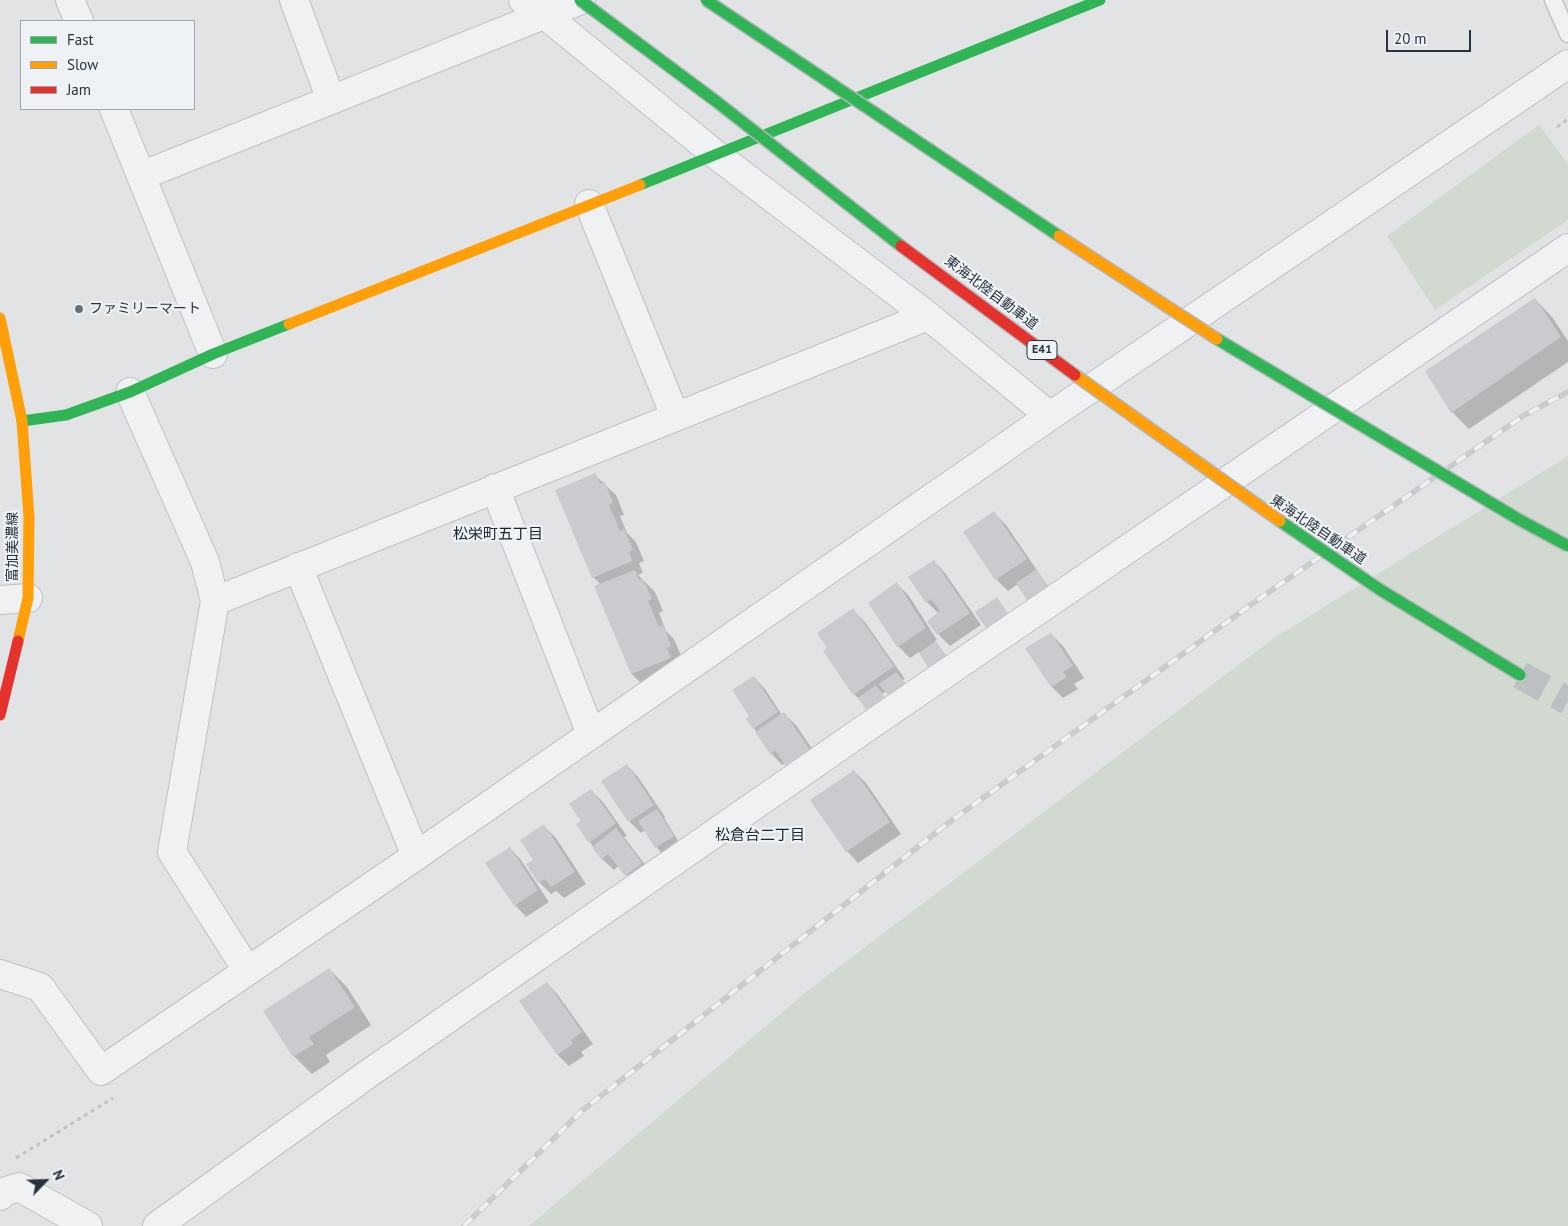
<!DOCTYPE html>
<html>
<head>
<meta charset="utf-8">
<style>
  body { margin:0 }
  #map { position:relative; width:1568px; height:1226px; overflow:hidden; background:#e1e3e5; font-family:"PT Sans",sans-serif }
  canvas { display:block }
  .legend { position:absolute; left:20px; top:20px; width:175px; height:90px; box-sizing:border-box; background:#eef2f5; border:1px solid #9fa5ab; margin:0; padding:6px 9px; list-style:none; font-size:15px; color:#29323d }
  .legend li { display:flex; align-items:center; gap:10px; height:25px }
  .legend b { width:25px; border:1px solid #9fa5ab }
  .north { position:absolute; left:20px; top:1156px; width:50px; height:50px; -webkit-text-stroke:4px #eef2f5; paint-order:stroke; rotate:66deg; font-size:14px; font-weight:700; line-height:20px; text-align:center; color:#29323d }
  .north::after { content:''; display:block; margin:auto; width:18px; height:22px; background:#29323d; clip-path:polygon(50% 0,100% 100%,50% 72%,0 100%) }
  .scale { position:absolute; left:1386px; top:30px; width:85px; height:22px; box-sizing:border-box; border:2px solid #29323d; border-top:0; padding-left:6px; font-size:15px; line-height:18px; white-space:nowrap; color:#29323d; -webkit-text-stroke:4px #eef2f5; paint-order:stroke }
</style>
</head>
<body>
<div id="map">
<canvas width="1568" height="1226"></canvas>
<ul class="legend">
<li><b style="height:6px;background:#30b455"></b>Fast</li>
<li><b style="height:6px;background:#ff9f0a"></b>Slow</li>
<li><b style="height:6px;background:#e5322d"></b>Jam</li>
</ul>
<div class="north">N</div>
<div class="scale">20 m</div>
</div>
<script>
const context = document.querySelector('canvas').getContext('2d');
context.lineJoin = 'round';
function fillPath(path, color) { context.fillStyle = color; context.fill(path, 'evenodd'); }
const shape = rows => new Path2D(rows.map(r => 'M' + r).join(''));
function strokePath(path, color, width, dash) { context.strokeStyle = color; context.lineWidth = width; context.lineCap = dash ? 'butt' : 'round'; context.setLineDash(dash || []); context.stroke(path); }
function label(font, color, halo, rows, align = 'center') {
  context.font = font + ' "PT Sans","Noto Sans JP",sans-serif'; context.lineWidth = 4.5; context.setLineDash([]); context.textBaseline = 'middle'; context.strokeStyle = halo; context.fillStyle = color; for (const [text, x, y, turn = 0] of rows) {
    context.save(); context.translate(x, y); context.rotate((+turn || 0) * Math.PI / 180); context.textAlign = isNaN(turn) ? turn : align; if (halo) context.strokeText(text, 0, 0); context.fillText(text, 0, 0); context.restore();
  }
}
fillPath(shape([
  [1539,125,1568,164,1568,220,1435,310,1387,236],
  [1568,456,1568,1226,529,1226,811,988,1274,638]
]), '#d2d9d1');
fillPath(shape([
  [1535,299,1552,317,1568,341,1568,362,1469,429,1452,412],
  [595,475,616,495,624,515,620,516,627,533,636,542,644,561,639,563,643,573,638,575,655,592,663,611,659,613,666,631,674,639,682,658,644,686,632,674,596,587,601,585,593,577],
  [994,513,1006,525,1052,592,1034,605,1018,584,1008,591,996,579],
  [934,561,945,573,981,625,950,646,938,634,929,621,939,614,927,602],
  [897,584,909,596,937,640,935,641,951,663,930,668,919,652,910,658,898,646,870,603],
  [853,610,864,621,905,679,902,680,909,689,895,700,886,691,882,694,889,704,864,704,854,694,829,648],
  [1051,634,1063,646,1084,678,1074,684,1078,689,1063,698,1052,687,1027,649],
  [754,677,765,689,782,715,784,714,796,725,821,762,799,777,785,763,782,765,771,753,754,728,751,717],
  [627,765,638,777,665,817,664,818,679,842,661,853,645,830,641,833,629,821,603,781],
  [854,771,866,783,901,834,858,863,847,851],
  [591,790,603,802,627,836,624,837,653,875,638,887,619,866,614,870,602,859,590,842,582,821],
  [544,826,556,838,586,884,564,898,556,891,551,894,539,882,528,864,534,860],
  [510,848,521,860,549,902,526,917,515,905],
  [329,969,347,987,371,1025,326,1055,330,1062,312,1074,294,1056],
  [547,983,558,995,593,1044,581,1052,584,1056,569,1066,558,1055]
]), '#0003');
fillPath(shape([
  [1535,298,1561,337,1451,413,1425,371],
  [596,473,600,484,605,482,613,503,609,505,620,531,624,529,633,550,629,551,632,561,592,578,555,490],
  [994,511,1027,559,995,580,963,532],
  [934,560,970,613,937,635,927,621,940,611,931,599,926,603,908,577],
  [1037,569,1048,587,1027,600,1016,583],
  [635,570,639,580,643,579,652,599,648,601,659,627,663,625,671,646,667,648,671,658,631,674,594,586],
  [897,582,926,628,897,647,868,603],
  [997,597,1010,617,988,631,975,612],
  [853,608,894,666,853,695,823,651,827,648,817,633],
  [1051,633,1073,666,1063,672,1067,677,1051,687,1025,648],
  [936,641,947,657,929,669,919,653],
  [896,672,905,683,888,695,879,684],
  [754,676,778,712,753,729,746,719,749,716,732,690],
  [876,685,885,698,867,711,858,698],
  [784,712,810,750,786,766,775,750,770,754,755,732],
  [627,764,654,805,628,822,601,781],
  [854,770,890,822,846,852,810,800],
  [591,789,616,823,589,843,576,824,581,821,569,804],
  [657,809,674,836,655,848,638,821],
  [544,824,575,872,551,887,545,879,538,883,526,864,533,860,520,840],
  [616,828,642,863,625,876,608,854,601,859,592,847],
  [510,847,538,890,514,906,485,863],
  [329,968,355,1007,309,1037,314,1044,293,1057,263,1011],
  [547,982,582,1032,571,1040,573,1044,557,1055,519,1001]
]), '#c9cbce');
strokePath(shape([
  [1520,675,1568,701]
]), '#bcc0c3', 28, [28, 14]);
const lane = shape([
  [1553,0,1568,34]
]);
const street = shape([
  [70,0,79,21],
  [294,0,331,100],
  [523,0,545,15,715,154,928,316,1050,416],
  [114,109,213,354],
  [141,176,581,0],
  [589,204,675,416],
  [130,392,205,562,215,601,172,852,247,970],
  [495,488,591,734],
  [298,567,416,856],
  [0,600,28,598],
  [215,601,928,316],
  [0,974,40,987,101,1071,416,856,1050,416,1568,64],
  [0,1196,3,1192,19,1187,88,1226],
  [157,1226,368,1074,879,719,1568,248]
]);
strokePath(lane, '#bfc1c3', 19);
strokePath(street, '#bfc1c3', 30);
strokePath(shape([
  [1557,127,1568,119],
  [16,1158,113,1098]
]), '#bfc2c6', 3, [4, 4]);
strokePath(lane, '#f0f1f2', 16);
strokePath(street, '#f0f1f2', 28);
strokePath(shape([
  [640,185,1100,0],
  [22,421,66,415,130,392,213,354,289,324]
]), '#30b455', 11);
strokePath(shape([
  [0,318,22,421,29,517,28,598,18,641],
  [289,324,640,185]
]), '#ff9f0a', 11);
strokePath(shape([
  [0,715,18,641]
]), '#e5322d', 11);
const rail = shape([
  [464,1226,583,1110,947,824,1259,599,1523,416,1568,392]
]);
strokePath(rail, '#c9cbcd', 5.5);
strokePath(rail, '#eef2f5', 4, [11]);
const fastBridge = shape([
  [580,0,717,102,901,246],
  [706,0,1059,236],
  [1217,339,1518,519,1568,546],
  [1280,521,1379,589,1520,675]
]);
const slowBridge = shape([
  [1059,236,1217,339],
  [1075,375,1280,521]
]);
const jamBridge = shape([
  [901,246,1075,375]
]);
strokePath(fastBridge, '#b3b6ba', 14, []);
strokePath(slowBridge, '#b3b6ba', 14, []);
strokePath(jamBridge, '#b3b6ba', 14, []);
strokePath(fastBridge, '#30b455', 11);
strokePath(slowBridge, '#ff9f0a', 11);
strokePath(jamBridge, '#e5322d', 11);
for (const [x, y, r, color] of [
  [79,309,5,"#697078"]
]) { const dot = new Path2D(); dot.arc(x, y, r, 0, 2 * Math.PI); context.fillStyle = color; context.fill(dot); strokePath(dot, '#eef2f5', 2); }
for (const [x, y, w] of [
  [1042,350,30]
]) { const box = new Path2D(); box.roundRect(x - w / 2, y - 9.5, w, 19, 4); context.fillStyle = '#eef2f5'; context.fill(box); strokePath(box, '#29323d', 1); }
label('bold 12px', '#29323d', null, [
  ["E41",1042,350]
]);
label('14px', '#29323d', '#eef2f5', [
  ["東海北陸自動車道",991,293,37],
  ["東海北陸自動車道",1318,530,34],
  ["富加美濃線",13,547,-90]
]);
label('14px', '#29323d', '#eef2f5', [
  ["ファミリーマート",89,309]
], 'left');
label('15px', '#1b232e', '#eef2f5', [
  ["松栄町五丁目",498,535],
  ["松倉台二丁目",760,836]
]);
</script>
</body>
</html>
